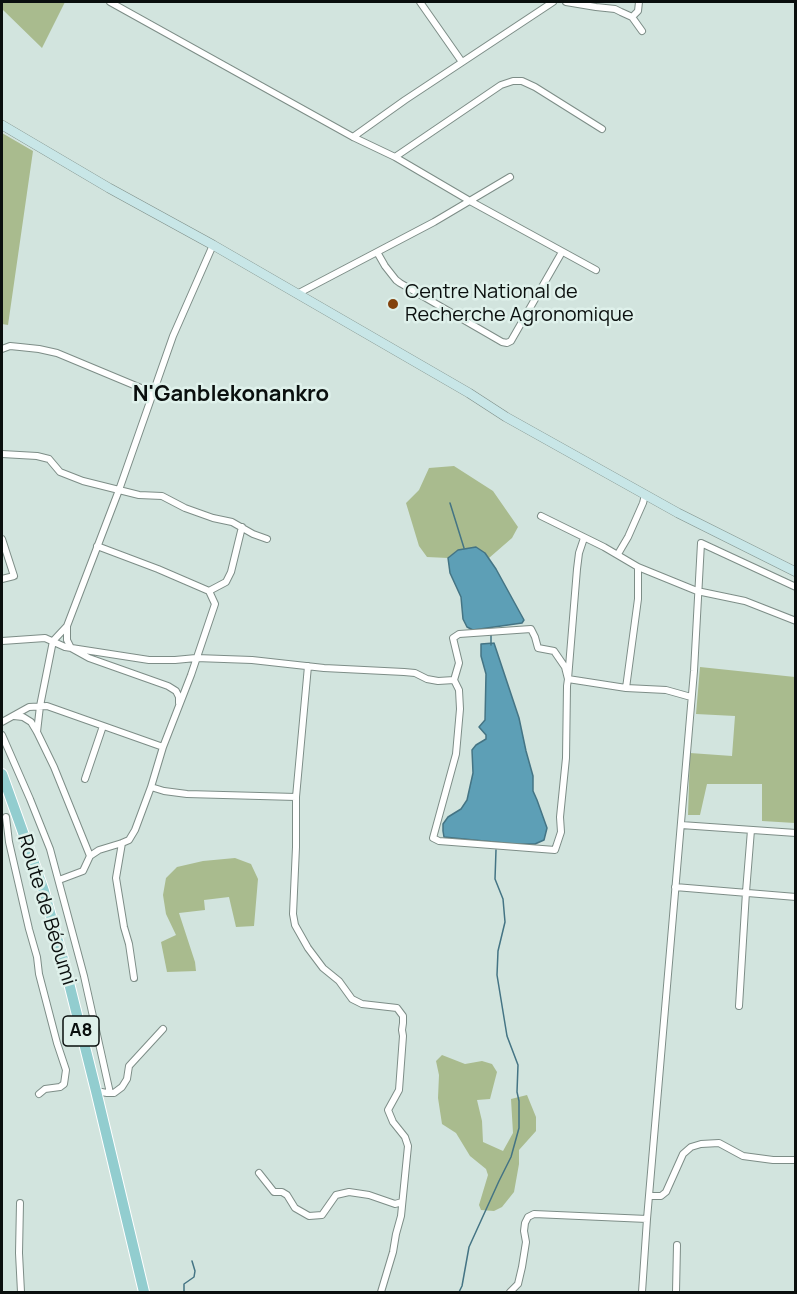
<!DOCTYPE html>
<html>
<head>
<meta charset="utf-8">
<style>
  body { margin:0 }
  #map { position:relative; width:797px; height:1294px; overflow:hidden; background:#d2e4de; font-family:Manrope,sans-serif }
  canvas { display:block }
  .frame { position:absolute; inset:0; border:3px solid #0a0f0e; pointer-events:none }
</style>
</head>
<body>
<div id="map">
<canvas width="797" height="1294"></canvas>
<div class="frame"></div>
</div>
<script>
const context = document.querySelector('canvas').getContext('2d');
context.lineJoin = 'round';
function fillPath(path, color) { context.fillStyle = color; context.fill(path, 'evenodd'); }
const shape = rows => new Path2D(rows.map(r => 'M' + r).join(''));
function strokePath(path, color, width, dash) { context.strokeStyle = color; context.lineWidth = width; context.lineCap = dash ? 'butt' : 'round'; context.setLineDash(dash || []); context.stroke(path); }
function label(font, color, halo, rows, align = 'center') {
  context.font = font + ' Manrope,sans-serif'; context.lineWidth = 5; context.setLineDash([]); context.textBaseline = 'middle'; context.strokeStyle = halo; context.fillStyle = color; for (const [text, x, y, turn = 0] of rows) {
    context.save(); context.translate(x, y); context.rotate((+turn || 0) * Math.PI / 180); context.textAlign = isNaN(turn) ? turn : align; if (halo) context.strokeText(text, 0, 0); context.fillText(text, 0, 0); context.restore();
  }
}
fillPath(shape([
  [2,2,65,2,42,48,2,9],
  [2,133,33,151,8,325,2,324],
  [454,466,493,491,518,527,512,538,489,558,485,553,458,550,448,558,427,557,419,546,406,503,419,490,429,468],
  [700,667,795,677,795,823,762,821,762,784,707,784,700,815,688,815,690,753,732,756,735,716,696,714],
  [235,858,251,864,258,879,254,926,236,927,229,897,204,900,205,910,179,913,195,962,196,971,167,972,161,942,176,935,166,914,163,895,166,878,177,867,203,861],
  [442,1055,465,1064,482,1061,492,1064,497,1072,490,1099,477,1100,482,1121,483,1142,503,1151,513,1133,511,1099,527,1095,536,1117,536,1131,519,1150,519,1164,514,1192,502,1207,494,1211,481,1210,479,1205,488,1175,486,1169,470,1156,456,1133,442,1124,438,1098,439,1075,436,1061]
]), '#a9bb8e');
const water = shape([
  [476,547,485,553,496,569,524,620,522,623,473,630,467,627,463,619,461,597,450,573,448,558,458,550,476,547],
  [494,643,519,718,526,751,533,776,533,791,537,800,547,828,544,840,535,844,514,844,444,837,443,831,443,824,448,817,461,809,467,800,473,773,472,750,476,745,486,739,486,735,479,727,485,720,486,674,481,656,481,644,494,643]
]);
fillPath(water, '#5d9fb6');
strokePath(water, '#447484', 1.5);
strokePath(shape([
  [450,503,464,548],
  [491,645,491,635],
  [184,1292,184,1284,194,1277,195,1271,192,1261],
  [459,1292,462,1286,469,1247,499,1181,511,1157,519,1128,519,1101,517,1092,518,1065,507,1036,497,975,498,951,505,922,503,899,495,879,496,850]
]), '#447484', 1.5);
const street = shape([
  [110,2,353,137,395,157,501,85,513,81,522,81,535,87,602,129],
  [420,2,462,62],
  [566,2,596,7,615,9,621,12,632,17,642,31],
  [632,17,638,11,639,2],
  [353,137,405,100,553,2],
  [395,157,470,201,596,270],
  [377,252,385,266,396,280,400,283,502,342,507,343,511,341,562,252],
  [297,294,434,222,510,177],
  [2,349,10,346,20,347,39,349,57,353,153,393],
  [2,454,37,456,49,459,60,472,83,481,139,495,162,496,185,508,213,518,232,522,253,534,267,539],
  [541,516,604,547,638,567,697,591,745,601,796,621],
  [584,538,579,553,577,569,568,679,567,686,566,758,560,817,561,832,555,850,439,841,433,838,456,754,460,709,459,690,454,680,459,663,453,638,459,634,531,629,535,637,538,648,554,651,565,667,568,679,626,688,666,690,691,697],
  [2,539,14,576,2,579],
  [97,546,158,569,209,591],
  [618,554,628,537,643,503,645,495],
  [67,627,67,640,71,648,89,658,168,686,176,691,179,697,179,703],
  [2,641,45,638,65,647,149,660,175,660,196,658,252,660,324,668,404,672,415,673,427,679,438,681,454,680],
  [308,666,296,797,296,847,293,914,295,925,308,948,323,968,339,981,352,999,362,1004,397,1008,403,1016,403,1023,402,1030,403,1036,399,1090,388,1110,393,1122,405,1137,408,1146,401,1216,396,1234,393,1252,381,1292],
  [626,688,638,599,638,567],
  [14,716,23,717,31,722,37,732,54,767,90,856],
  [2,722,29,707,47,706,163,747],
  [37,732,40,706,53,641,67,626,119,490,173,336,213,245],
  [2,735,30,799,50,849,84,976,110,1093],
  [85,779,103,726],
  [151,787,164,791,187,794,296,797],
  [6,817,9,842,29,929,37,957,39,974,57,1043,66,1070,64,1084,60,1087,45,1089,39,1094],
  [681,825,796,833],
  [122,843,116,878,124,927,129,944,134,978],
  [59,880,83,871,90,856,99,850,122,843,129,840,135,830,151,787,163,747,191,675,215,604,209,591,226,582,231,572,242,527],
  [675,887,796,897],
  [739,1006,746,892,751,830],
  [96,1091,107,1093,114,1093,122,1087,127,1079,129,1066,163,1029],
  [259,1173,274,1192,282,1192,287,1195,295,1208,309,1216,322,1215,336,1195,349,1192,369,1195,395,1204,402,1202],
  [649,1196,661,1196,666,1192,683,1154,691,1147,701,1144,719,1143,743,1156,773,1160,796,1160],
  [20,1203,19,1253,21,1292],
  [510,1292,518,1284,522,1267,526,1242,524,1231,525,1223,528,1217,534,1214,647,1219],
  [642,1292,647,1219,694,671,701,543,796,587],
  [676,1292,677,1245]
]);
const secondary = shape([
  [2,125,109,188,213,245,469,393,506,417,678,513,796,572]
]);
const primary = shape([
  [2,774,44,891,63,959,96,1091,144,1292]
]);
strokePath(street, '#7d8d87', 8);
strokePath(secondary, '#7d8d87', 10);
strokePath(primary, '#fff', 12);
strokePath(street, '#fff', 6);
strokePath(secondary, '#c8e6e7', 9);
strokePath(primary, '#92cdcf', 10);
for (const [x, y, r, color] of [
  [393,304,6,"#83420d"]
]) { const dot = new Path2D(); dot.arc(x, y, r, 0, 2 * Math.PI); context.fillStyle = color; context.fill(dot); strokePath(dot, '#dff1eb', 2); }
for (const [x, y, w] of [
  [81,1031,36]
]) { const box = new Path2D(); box.roundRect(x - w / 2, y - 15, w, 30, 4.5); context.fillStyle = '#dff1eb'; context.fill(box); strokePath(box, '#0a0f0e', 1.5); }
label('bold 18px', '#0a0f0e', null, [
  ["A8",81,1031]
]);
label('20px', '#0a0f0e', '#dff1eb', [
  ["Centre National de",405,292],
  ["Recherche Agronomique",405,315]
], 'left');
label('20px', '#0a0f0e', '#dff1eb', [
  ["Route de Béoumi",46,910,73]
]);
label('bold 22px', '#0a0f0e', '#dff1eb', [
  ["N'Ganblekonankro",231,395]
]);
</script>
</body>
</html>
